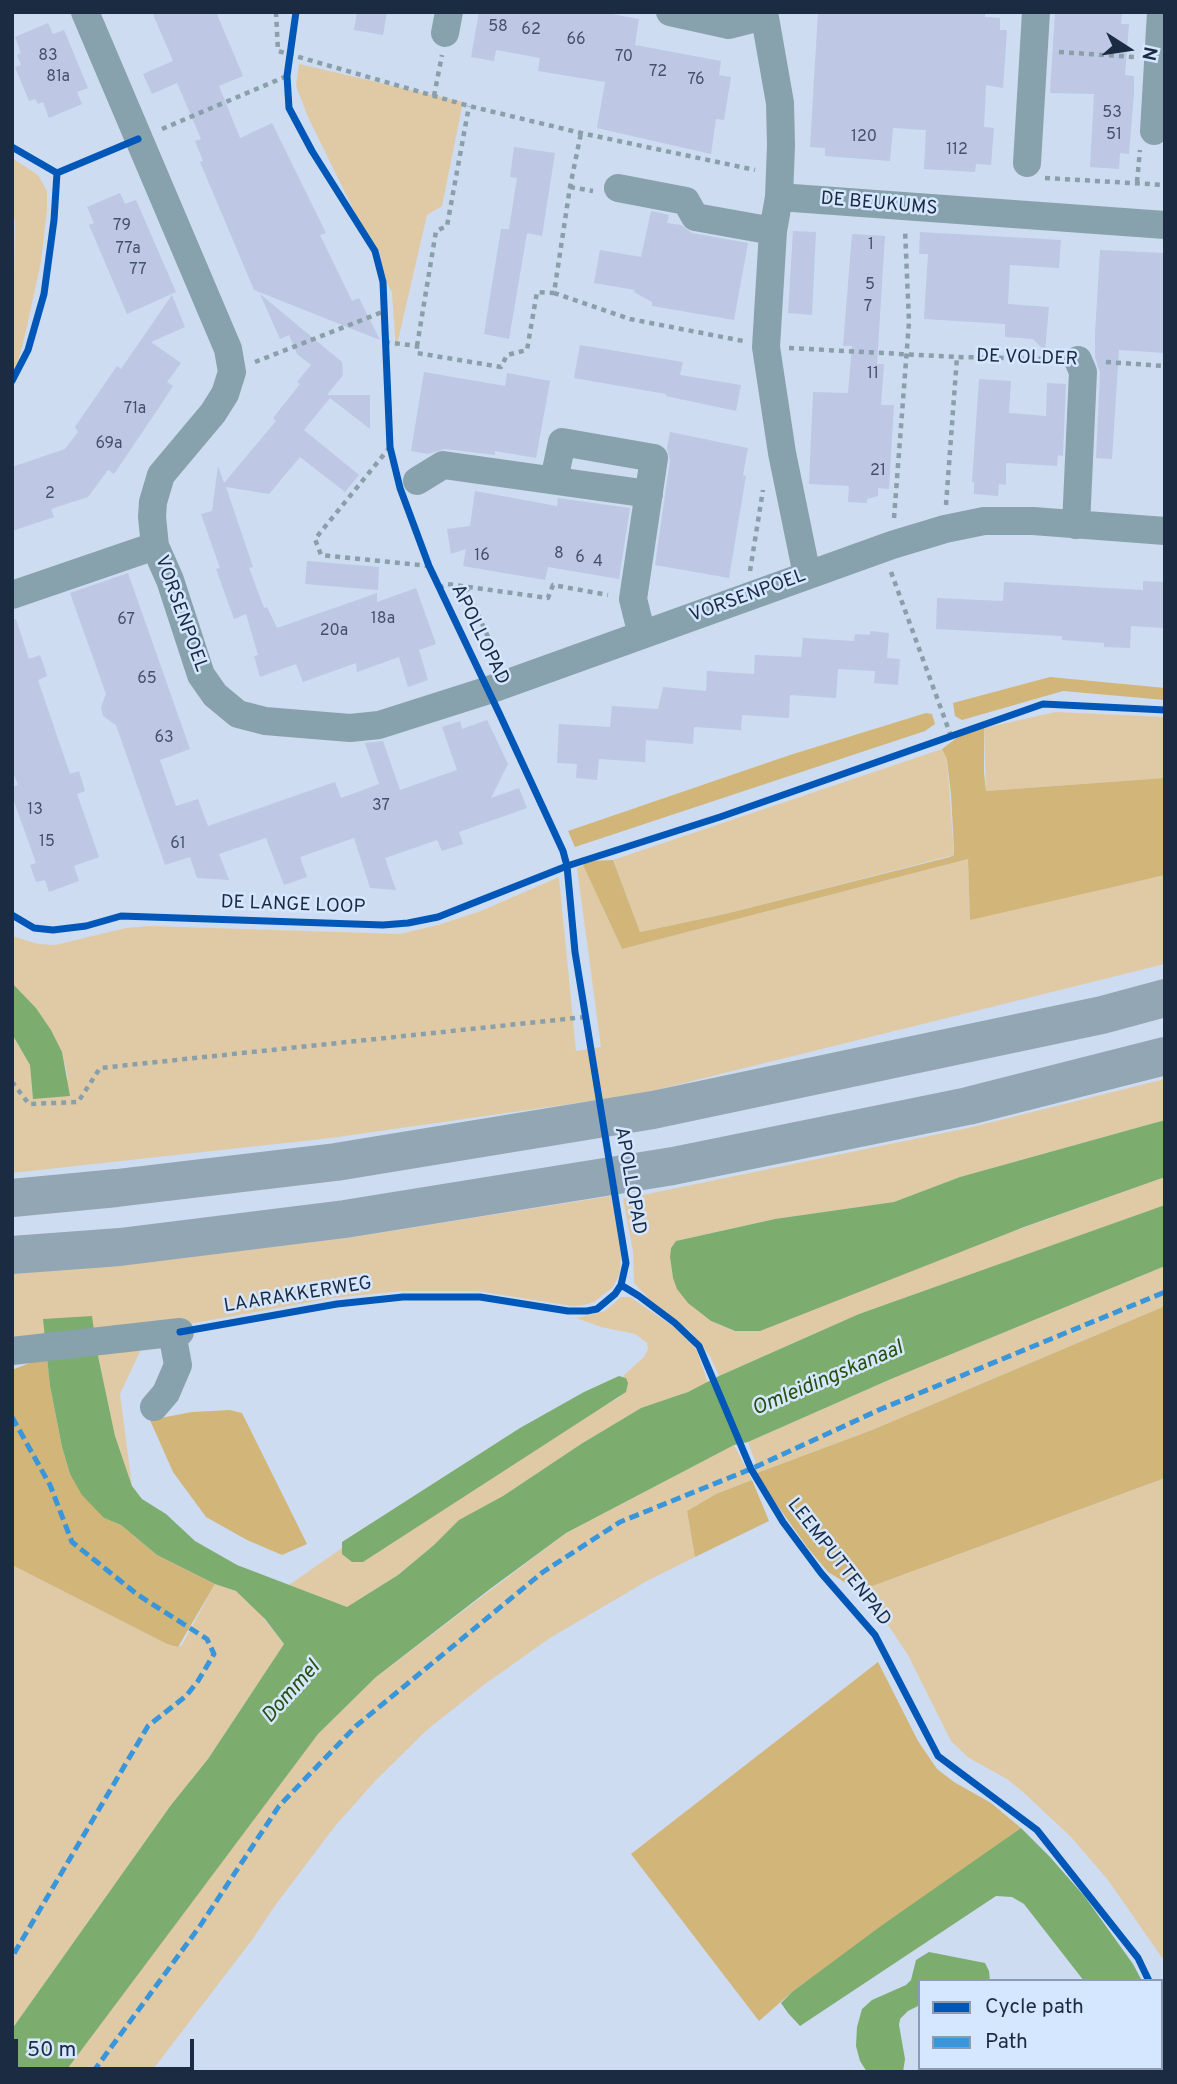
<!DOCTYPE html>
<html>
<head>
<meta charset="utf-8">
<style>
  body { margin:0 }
  #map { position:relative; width:1177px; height:2084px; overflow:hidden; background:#cddcf0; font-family:Overpass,sans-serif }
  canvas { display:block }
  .frame { position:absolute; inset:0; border:14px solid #1a2b42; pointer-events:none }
  .legend { position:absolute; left:918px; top:1979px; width:245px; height:91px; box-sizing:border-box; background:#d5e6ff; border:2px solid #8a9bb3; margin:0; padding:9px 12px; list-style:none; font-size:21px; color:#1a2b42 }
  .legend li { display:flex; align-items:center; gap:14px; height:35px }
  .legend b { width:35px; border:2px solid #8a9bb3 }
  .north { position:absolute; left:1093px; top:14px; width:70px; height:70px; -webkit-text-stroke:5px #d5e6ff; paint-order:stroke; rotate:102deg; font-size:19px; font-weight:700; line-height:28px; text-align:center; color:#1a2b42 }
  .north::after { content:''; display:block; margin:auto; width:24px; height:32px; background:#1a2b42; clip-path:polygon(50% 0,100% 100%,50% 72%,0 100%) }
  .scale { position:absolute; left:14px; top:2039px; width:180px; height:32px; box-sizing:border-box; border:4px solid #1a2b42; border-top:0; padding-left:9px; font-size:21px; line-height:24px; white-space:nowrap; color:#1a2b42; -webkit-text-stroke:5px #d5e6ff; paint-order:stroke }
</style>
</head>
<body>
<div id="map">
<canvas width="1177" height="2084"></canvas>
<div class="frame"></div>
<ul class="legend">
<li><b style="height:9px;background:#0057b8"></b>Cycle path</li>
<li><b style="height:9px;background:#3996da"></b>Path</li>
</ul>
<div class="north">N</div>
<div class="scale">50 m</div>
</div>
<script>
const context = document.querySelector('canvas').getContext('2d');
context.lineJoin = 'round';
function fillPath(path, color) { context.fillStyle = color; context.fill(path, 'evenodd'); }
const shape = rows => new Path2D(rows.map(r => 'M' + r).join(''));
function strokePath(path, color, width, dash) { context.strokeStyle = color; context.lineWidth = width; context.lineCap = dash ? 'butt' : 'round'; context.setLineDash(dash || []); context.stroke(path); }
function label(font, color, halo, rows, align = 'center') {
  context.font = font + ' Overpass,sans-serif'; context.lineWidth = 5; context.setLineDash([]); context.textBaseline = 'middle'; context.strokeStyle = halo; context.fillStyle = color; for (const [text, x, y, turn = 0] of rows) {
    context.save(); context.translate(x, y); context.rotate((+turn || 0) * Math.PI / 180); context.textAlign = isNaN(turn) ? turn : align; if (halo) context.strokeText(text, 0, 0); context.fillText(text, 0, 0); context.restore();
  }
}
fillPath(shape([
  [299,64,463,102,442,206,427,215,396,349,392,293,385,278,379,251,360,223,308,117,296,86],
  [12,158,38,175,47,191,47,210,41,262,25,335,18,362,12,372,15,221,12,213],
  [1056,712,1165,717,1165,778,986,791,984,728],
  [942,749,947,758,954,855,725,914,640,932,613,860],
  [968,859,970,919,1165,875,1165,964,640,1094,331,1138,12,1173,12,1034,30,1065,33,1098,68,1079,62,1052,51,1030,36,1008,12,983,12,936,38,944,55,945,126,928,151,926,400,934,438,925,481,911,559,877,576,1051,601,1047,577,868,583,865,622,949],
  [1165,1079,1165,1120,960,1177,894,1202,775,1219,676,1241,671,1248,670,1257,673,1278,711,1321,734,1331,1165,1177,1165,1205,1158,1208,859,1314,719,1376,710,1356,691,1332,649,1299,634,1283,633,1252,623,1199,968,1128],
  [611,1196,621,1252,620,1273,613,1287,594,1302,584,1305,572,1306,477,1291,402,1291,333,1298,161,1329,95,1330,44,1319,45,1336,12,1342,12,1274,123,1265,353,1237],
  [1165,1266,1165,1306,872,1430,757,1473,756,1471,755,1461,748,1442,891,1379],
  [621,1297,630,1297,674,1327,686,1338,696,1349,708,1383,679,1396,641,1408,581,1444,503,1496,459,1521,434,1545,398,1575,347,1607,289,1585,342,1548,342,1554,620,1397,626,1378,623,1376,644,1357,648,1349,647,1343,635,1334,601,1327,576,1318,605,1311],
  [144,1343,120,1394,132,1486,115,1436,97,1351],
  [734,1445,752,1480,716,1494,687,1511,695,1557,647,1581,550,1638,485,1684,428,1729,376,1780,335,1826,274,1907,252,1940,151,2072,65,2072,292,1766,318,1734,376,1677,566,1533],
  [1165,1478,1165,1962,1108,1880,1071,1837,1023,1792,1007,1779,969,1758,951,1741,908,1655,882,1616,859,1591],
  [12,1565,167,1644,178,1647,182,1645,215,1584,236,1591,253,1605,284,1644,208,1759,171,1805,12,2029]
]), '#e0caa6');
fillPath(shape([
  [1050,677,1165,688,1165,700,1063,691,962,720,955,716,953,703],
  [926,713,932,714,935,724,925,731,575,847,568,831,790,755],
  [984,728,984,773,986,791,1165,778,1165,875,970,920,968,859,622,949,583,865,588,861,613,860,640,932,725,914,950,857,954,855,954,849,951,794,947,759,942,749,958,737],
  [1165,1306,1165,1478,859,1591,828,1572,807,1547,765,1488,757,1473,872,1430],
  [47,1356,50,1386,62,1447,70,1474,104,1518,121,1525,157,1555,215,1584,178,1647,167,1644,12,1565,12,1370],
  [230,1410,242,1413,307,1544,282,1555,247,1540,206,1517,173,1472,150,1420,192,1412],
  [752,1480,769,1521,695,1557,687,1511,716,1494],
  [878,1662,918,1741,937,1769,954,1782,991,1803,1021,1828,792,1992,759,2021,631,1854]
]), '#d2b578');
fillPath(shape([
  [12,983,36,1008,51,1030,62,1052,70,1096,33,1099,30,1065,12,1034],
  [1165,1120,1165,1177,1024,1227,760,1331,735,1331,711,1321,688,1303,677,1289,673,1278,670,1257,671,1248,676,1241,775,1219,894,1202,960,1177],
  [1165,1205,1165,1266,891,1379,748,1442,734,1445,566,1533,490,1589,376,1677,318,1734,65,2072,12,2072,12,2029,171,1805,208,1759,284,1644,265,1619,236,1591,215,1584,157,1555,121,1525,104,1518,82,1495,70,1474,62,1447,50,1386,43,1319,92,1316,97,1351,115,1436,132,1486,142,1499,166,1514,195,1541,237,1565,347,1607,398,1575,434,1545,459,1520,503,1496,581,1444,641,1408,688,1392,719,1376,859,1314],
  [619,1376,626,1378,628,1383,626,1392,363,1562,352,1562,342,1554,342,1542,520,1428,584,1392],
  [1021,1828,1050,1857,1085,1897,1133,1964,1142,1981,1084,1981,1024,1904,1012,1897,996,1896,800,2026,788,2013,781,2003,792,1992,881,1926],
  [929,1952,985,1963,989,1971,990,1981,920,1981,920,2005,908,2011,900,2019,899,2025,905,2059,903,2072,867,2072,860,2061,856,2046,857,2027,862,2009,872,2000,906,1985,911,1980,916,1960]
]), '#7cac6e');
fillPath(shape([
  [152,12,216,12,243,76,219,86,240,138,272,123,326,233,320,235,352,301,359,298,380,340,254,290,200,162,203,161,195,141,201,139,177,83,152,94,143,74,173,61],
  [357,12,387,12,383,35,354,30],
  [479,12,601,12,639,19,635,45,721,61,719,75,731,77,724,120,716,119,711,154,597,128,605,82,538,71,540,58,496,50,494,61,471,57],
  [818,12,985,12,985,17,1000,18,1000,30,1007,30,1003,88,986,85,984,127,994,128,991,165,976,164,975,172,924,169,926,130,893,128,890,161,825,156,825,148,810,147],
  [1055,12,1122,12,1121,24,1129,24,1125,75,1134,76,1134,93,1129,154,1120,153,1119,169,1090,167,1094,94,1050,93],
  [48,23,53,34,64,30,88,88,77,92,82,104,49,118,43,102,38,104,35,99,29,101,15,67,21,65,17,55,21,53,15,37],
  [514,147,555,153,542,236,527,233,509,339,484,334,501,229,509,229,517,178,510,177],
  [120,193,125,204,136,200,176,292,127,314,89,225,94,223,87,207],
  [651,211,669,215,667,223,681,225,692,233,748,243,734,320,652,306,652,302,634,292,635,290,594,283,600,250,641,257],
  [793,231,816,232,812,315,788,313],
  [920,232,1061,240,1059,268,1010,265,1008,304,1049,307,1045,351,1033,339,1005,337,1005,324,924,319,928,254,919,254],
  [852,234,885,236,877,364,884,364,881,405,894,405,889,489,878,488,878,496,867,499,867,503,848,502,849,486,809,484,813,392,848,393,852,346,843,346],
  [1100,250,1165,253,1165,353,1119,350,1112,459,1096,458,1100,373,1095,357,1095,333],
  [260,294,342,362,343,375,327,395,370,395,370,429,330,398,304,430,359,475,345,492,300,457,269,494,226,487,253,567,249,568,264,608,267,607,277,628,377,593,377,602,416,588,436,644,419,650,428,680,408,687,399,657,357,672,356,663,303,682,296,664,260,677,254,656,258,655,246,614,234,619,216,569,220,568,201,514,212,511,218,466,224,483,276,421,273,418,300,384,297,382,311,365,297,354,289,335,280,339],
  [172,295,185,327,151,342,181,363,167,382,173,386,158,409,114,474,108,470,88,497,51,509,54,517,12,531,12,467,65,449,78,432,75,427,117,366,121,369],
  [580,345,683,362,680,375,741,385,736,411,666,396,666,394,574,378],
  [424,372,505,386,507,373,550,381,536,458,495,451,495,455,445,449,428,454,411,451],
  [979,379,1011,381,1009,413,1046,416,1047,383,1066,384,1063,456,1058,455,1057,466,1006,463,1006,485,999,484,998,496,974,494,974,482,972,482],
  [670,432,748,448,743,475,746,476,729,578,655,565,670,460,667,448],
  [475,491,557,506,558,498,630,508,619,579,548,567,545,580,463,566,466,549,451,554,447,529,470,526],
  [307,561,379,567,378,590,305,584],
  [128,573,190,749,160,760,176,806,198,799,208,826,335,782,341,798,379,784,365,743,383,741,400,790,457,770,442,727,460,721,462,729,487,720,508,764,491,798,519,788,527,808,459,832,463,844,442,851,437,840,385,858,396,890,370,888,354,838,300,857,307,877,284,885,266,838,219,854,229,880,197,878,190,857,165,865,116,725,103,716,101,707,106,694,70,593],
  [1143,581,1165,582,1165,628,1131,626,1130,648,1104,647,1104,643,1062,640,1062,636,936,629,937,598,1003,601,1004,582,1143,590],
  [16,619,29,659,40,655,44,666,47,676,38,680,70,774,79,771,85,791,77,794,99,857,74,866,79,881,49,892,45,880,36,882,30,865,36,863,12,796,12,787,18,785,12,769,12,620],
  [870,631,889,633,887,658,900,659,898,685,874,683,875,671,838,669,836,698,790,695,789,718,742,715,741,730,694,727,693,744,646,740,645,762,599,759,597,780,576,778,577,764,557,763,559,724,610,727,612,706,658,709,663,687,706,691,707,671,754,674,755,655,801,657,803,638,854,641,855,634,870,635]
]), '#bec7e3');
strokePath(shape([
  [276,12,278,51,469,106,581,133,755,170],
  [1059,52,1134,57],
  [434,96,442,55],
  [162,129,287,76],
  [1045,178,1165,185],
  [1137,182,1140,150],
  [570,187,593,191],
  [554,293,630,319,743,341],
  [385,342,417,346,417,353,501,367,507,355,527,350,537,292,554,293,570,187,581,133],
  [417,346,436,231,447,226,469,106],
  [789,348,957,357],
  [255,362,385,311],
  [1106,362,1165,366],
  [390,447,315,539,321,555,429,566],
  [946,505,957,357,1056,359],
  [894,518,909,322,905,230],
  [750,571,763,490],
  [891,572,951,736],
  [466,587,499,662],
  [439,588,447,584,548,598,553,585,608,595],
  [12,1082,29,1104,78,1102,100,1068,585,1017]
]), '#899fa9', 4.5, [5, 5]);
strokePath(shape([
  [85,12,228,349,232,372,225,394,213,413,161,475,153,502,152,517,155,546,170,580,201,675,215,695,238,714,265,721,350,728,379,725,489,690,892,545,945,529,984,521,1033,521,1165,531],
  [670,12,729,25,764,16],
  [764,12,780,103,781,145,779,197,1165,225],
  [445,33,449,12],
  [1154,131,1161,12],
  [1027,163,1036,12],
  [618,188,686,201,695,217,773,231],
  [779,197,773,231,766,347,782,453,807,575],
  [554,480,562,442,654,458,633,599,642,635],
  [417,481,443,465,649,494],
  [1076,525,1083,372,1078,360],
  [12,595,155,546],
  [12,1351,180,1332],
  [154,1407,166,1393,178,1365,172,1333]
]), '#87a2ac', 28);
strokePath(shape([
  [12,1198,117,1188,336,1162,653,1110,1102,1015,1165,998],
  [12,1255,120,1247,345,1219,673,1166,968,1106,1165,1056]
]), '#92a6b4', 38);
strokePath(shape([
  [12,1417,50,1485,72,1542,138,1595,207,1639,214,1654,198,1681,186,1696,148,1726,12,1957],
  [93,2072,200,1926,279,1806,356,1726,543,1572,620,1522,751,1469,881,1409,1165,1292]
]), '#3996da', 5, [10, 5]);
strokePath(shape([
  [12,147,57,173,54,220,44,294,28,350,12,381],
  [57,173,138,139],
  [12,915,34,928,53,930,86,926,121,916,383,925,408,923,438,917,567,866,720,817,1043,704,1165,710],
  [621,1285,639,1296,675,1323,699,1346,751,1469,783,1522,821,1573,875,1635,938,1756,1037,1830,1138,1958,1149,1981],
  [180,1332,337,1304,403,1297,480,1297,568,1311,587,1311,597,1309,615,1294,621,1285,626,1263,575,952,567,866,563,851,500,715,429,566,400,488,390,447,383,282,375,251,312,151,289,108,287,76,296,12]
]), '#0057b8', 7);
label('16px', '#43526a', null, [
  ["58",498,28],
  ["62",531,31],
  ["66",576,41],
  ["83",48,57],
  ["70",624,58],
  ["72",658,73],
  ["81a",58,78],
  ["76",696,81],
  ["53",1112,114],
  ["51",1114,136],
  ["120",864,138],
  ["112",957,151],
  ["79",122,227],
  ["1",871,246],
  ["77a",128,250],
  ["77",138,271],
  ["5",870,286],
  ["7",868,308],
  ["11",873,375],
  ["71a",135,410],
  ["69a",109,445],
  ["21",878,472],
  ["2",50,495],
  ["8",559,555],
  ["16",482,557],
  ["6",580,559],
  ["4",598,563],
  ["18a",383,620],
  ["67",126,621],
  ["20a",334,632],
  ["65",147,680],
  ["63",164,739],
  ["37",381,807],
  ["13",35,811],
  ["15",47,843],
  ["61",178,845]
]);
label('19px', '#1a2b42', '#d5e6ff', [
  ["DE BEUKUMS",879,205,5],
  ["DE VOLDER",1027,359,2],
  ["VORSENPOEL",748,597,-20],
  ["VORSENPOEL",180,614,70],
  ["APOLLOPAD",479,635,64],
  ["DE LANGE LOOP",293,906,2],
  ["APOLLOPAD",629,1181,80],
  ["LAARAKKERWEG",298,1296,-9],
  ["LEEMPUTTENPAD",838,1563,52]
]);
label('italic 21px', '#27500b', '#d5e6ff', [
  ["Omleidingskanaal",828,1380,-23],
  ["Dommel",292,1693,-48]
]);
</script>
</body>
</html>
